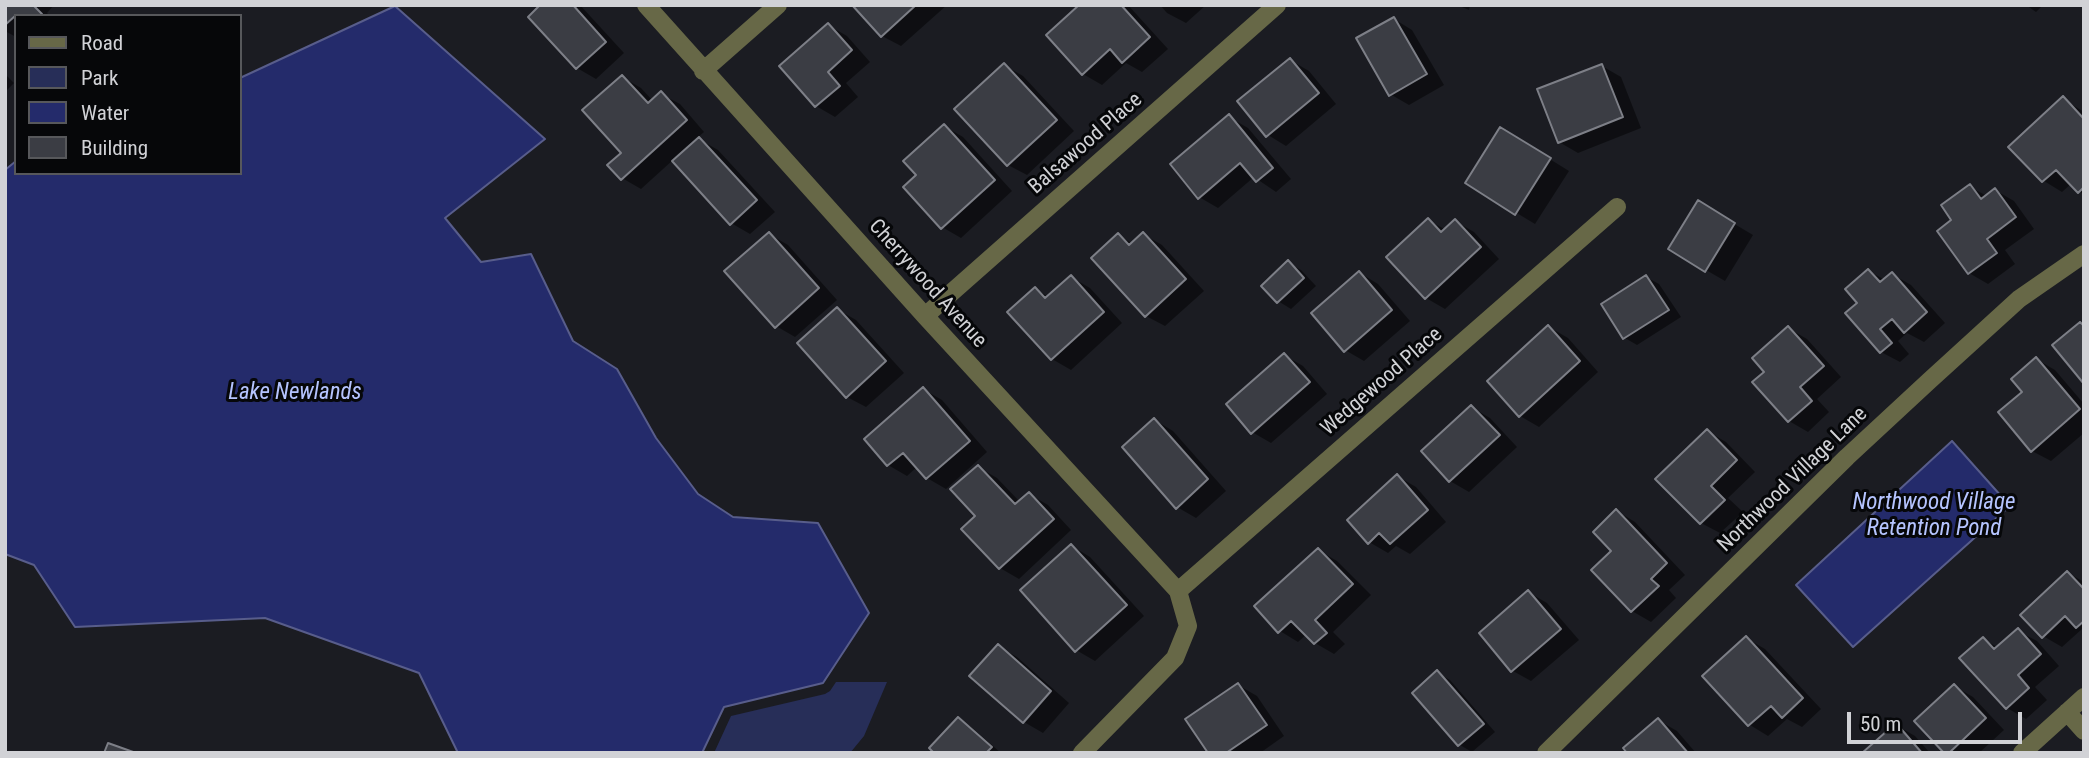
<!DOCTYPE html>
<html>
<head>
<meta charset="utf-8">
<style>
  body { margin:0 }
  #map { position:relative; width:2089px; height:758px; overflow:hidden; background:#1b1c22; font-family:"Roboto Condensed",sans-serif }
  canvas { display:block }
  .frame { position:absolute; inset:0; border:7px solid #d1d2d6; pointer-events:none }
  .legend { position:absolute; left:14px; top:14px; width:228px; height:161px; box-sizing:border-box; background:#060709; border:2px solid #57585b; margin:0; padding:9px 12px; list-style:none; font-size:21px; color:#d1d2d6 }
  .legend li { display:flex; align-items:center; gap:14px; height:35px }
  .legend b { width:35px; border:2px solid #57585b }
  .scale { position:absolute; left:1847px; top:712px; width:175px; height:32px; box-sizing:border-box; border:4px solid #d1d2d6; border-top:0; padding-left:9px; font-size:21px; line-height:24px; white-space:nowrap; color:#d1d2d6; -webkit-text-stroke:5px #060709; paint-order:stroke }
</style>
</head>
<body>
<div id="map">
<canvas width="2089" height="758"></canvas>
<div class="frame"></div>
<ul class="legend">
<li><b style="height:9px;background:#676847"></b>Road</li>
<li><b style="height:19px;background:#272e58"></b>Park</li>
<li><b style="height:19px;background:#242b6b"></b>Water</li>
<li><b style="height:19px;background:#3b3d44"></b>Building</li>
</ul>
<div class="scale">50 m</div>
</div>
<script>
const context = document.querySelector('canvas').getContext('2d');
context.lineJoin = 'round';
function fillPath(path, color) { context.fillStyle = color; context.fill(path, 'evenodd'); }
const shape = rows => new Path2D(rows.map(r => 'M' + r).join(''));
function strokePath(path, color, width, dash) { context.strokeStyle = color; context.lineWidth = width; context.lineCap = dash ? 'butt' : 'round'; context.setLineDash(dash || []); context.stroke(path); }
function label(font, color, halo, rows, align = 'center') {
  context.font = font + ' "Roboto Condensed",sans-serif'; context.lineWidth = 6; context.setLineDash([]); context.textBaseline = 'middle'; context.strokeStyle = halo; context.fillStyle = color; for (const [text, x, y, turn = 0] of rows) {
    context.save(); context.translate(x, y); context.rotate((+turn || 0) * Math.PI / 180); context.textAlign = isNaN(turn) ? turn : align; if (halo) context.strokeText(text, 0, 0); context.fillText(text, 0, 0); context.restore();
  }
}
fillPath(shape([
  [836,682,887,682,864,736,850,753,714,753,731,716,825,694,830,691]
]), '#272e58');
const water = shape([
  [395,6,545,139,445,218,481,262,531,254,573,341,617,369,656,438,698,494,733,517,818,523,869,613,823,683,724,707,702,753,458,753,419,673,265,618,75,627,34,565,5,554,5,170,16,161,16,173,240,173,240,78,395,6],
  [1952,441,2010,506,1853,647,1796,585,1952,441]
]);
fillPath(water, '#242b6b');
strokePath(water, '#585d8b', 2);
fillPath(shape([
  [5,5,54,5,47,13,50,16,16,16,16,37,5,31],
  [543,5,580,5,624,53,596,79,577,68],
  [854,5,947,5,901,46,882,36],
  [1081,5,1128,5,1168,49,1142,72,1126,63,1102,85,1083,74],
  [1160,5,1206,5,1186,23,1167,13],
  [1457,5,1470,5,1469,10],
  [2026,5,2043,5,2036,12],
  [1394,19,1412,30,1444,85,1409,105,1390,94],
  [828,25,847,36,870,62,846,83,858,97,835,117,816,106,781,66],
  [1290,60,1309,71,1336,104,1286,146,1268,135],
  [1004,65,1023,76,1074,131,1027,175,1008,165],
  [1602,66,1621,77,1641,128,1578,153,1559,142],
  [5,74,14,83,5,92],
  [622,77,641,88,653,101,661,94,680,104,704,132,697,138,718,150,775,212,750,234,731,223,673,160,641,189,622,178],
  [2063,99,2084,112,2084,195,2071,184,2062,192,2044,181,2011,147],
  [1229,117,1248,128,1291,179,1276,192,1254,177,1218,208,1199,197],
  [944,126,963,137,1012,191,961,238,942,227],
  [1519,140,1569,171,1535,224,1467,183],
  [1970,187,1987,196,1995,190,2014,201,2034,229,2005,250,2015,264,1988,284,1969,273,1954,221],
  [1699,203,1753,235,1725,281,1706,270],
  [1428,220,1446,230,1455,221,1474,232,1499,259,1445,309,1426,298,1388,257],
  [769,234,788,245,837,300,795,337,776,326],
  [1143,234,1162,245,1204,291,1165,326,1146,316,1119,235,1133,244],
  [1288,263,1301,270,1316,286,1291,309,1278,301],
  [1869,271,1885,280,1892,274,1911,285,1945,323,1924,342,1907,333,1898,341,1909,354,1900,362,1881,352,1859,303],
  [1360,273,1378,284,1410,321,1364,361,1345,350],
  [1071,277,1090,288,1122,323,1071,370,1052,359,1035,289,1049,297],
  [1646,277,1659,284,1681,317,1637,345,1625,338],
  [837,309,856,320,904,373,866,407,847,397],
  [1549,327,1568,338,1598,372,1539,427,1520,416],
  [1788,328,1807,339,1841,377,1817,399,1829,412,1808,432,1789,421,1766,372],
  [1284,355,1303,366,1327,394,1271,443,1252,432],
  [2036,359,2055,370,2084,404,2084,433,2051,461,2032,451],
  [923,389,942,400,987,452,946,489,927,478,917,467,907,476,888,465,866,439],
  [1471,407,1490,418,1517,447,1469,492,1450,481],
  [1155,420,1173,431,1226,491,1196,518,1177,507],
  [1707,431,1726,442,1755,472,1728,498,1743,512,1720,533,1701,523],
  [978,467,997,478,1020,502,1029,494,1048,505,1071,530,1019,579,1000,568,977,516],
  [1397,476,1416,487,1446,522,1410,554,1396,546,1388,553,1369,542],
  [1617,511,1635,522,1685,575,1669,590,1676,598,1651,622,1632,611,1614,551],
  [1072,546,1090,557,1144,616,1095,661,1076,650],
  [1318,550,1337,561,1371,595,1333,632,1345,644,1334,654,1315,643,1307,634,1298,642,1280,631],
  [2068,573,2084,582,2084,630,2082,629,2062,647,2043,636],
  [1528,592,1547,603,1579,640,1531,681,1513,671],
  [2018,631,2037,641,2059,666,2035,687,2047,700,2026,719,2007,708,1983,639,1999,648],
  [1746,638,1765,649,1821,709,1802,727,1787,719,1768,736,1750,725],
  [998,646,1017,657,1069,703,1043,733,1024,722],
  [1437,673,1450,680,1495,732,1472,752,1460,745],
  [1238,685,1257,696,1284,736,1260,753,1211,753],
  [1954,686,1973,697,2004,730,1979,753,1946,753],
  [958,719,970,726,1001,753,937,753],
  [1658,720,1677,731,1696,753,1629,753],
  [1896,725,1915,736,1930,753,1865,753]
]), '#0007');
const building = shape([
  [5,5,33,5,42,14,40,16,15,16,5,25,5,5],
  [540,5,573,5,606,42,576,69,528,17,540,5],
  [852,5,916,5,881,37,852,5],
  [1079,5,1121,5,1150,37,1122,63,1110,49,1082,75,1046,35,1079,5],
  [1394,17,1427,74,1389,96,1356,38,1394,17],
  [828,23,852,50,828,72,840,86,815,107,779,66,828,23],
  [1290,58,1319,93,1266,137,1237,101,1290,58],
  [1004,63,1057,120,1007,166,954,109,1004,63],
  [1602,64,1623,117,1558,143,1537,89,1602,64],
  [622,75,648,103,661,91,687,120,621,180,607,165,621,153,582,110,622,75],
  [2063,96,2084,119,2084,187,2078,193,2056,170,2042,182,2008,147,2063,96],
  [1229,114,1273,168,1256,182,1240,163,1198,199,1170,164,1229,114],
  [944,124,995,180,941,229,903,187,916,175,903,161,944,124],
  [1500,127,1551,158,1515,215,1465,183,1500,127],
  [699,137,757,200,730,225,672,161,699,137],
  [1970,184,1981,199,1995,188,2016,217,1987,239,1997,253,1968,274,1937,231,1951,220,1941,205,1970,184],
  [1698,200,1735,223,1705,272,1668,249,1698,200],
  [1428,218,1441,232,1455,219,1481,247,1425,299,1386,257,1428,218],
  [769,232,819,288,775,328,724,271,769,232],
  [1143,232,1186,279,1145,317,1091,258,1118,233,1129,245,1143,232],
  [1288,260,1304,278,1277,303,1261,286,1288,260],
  [1868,269,1880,282,1892,272,1927,312,1904,333,1892,319,1880,329,1892,343,1880,353,1845,313,1857,303,1845,289,1868,269],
  [1359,271,1392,310,1344,352,1311,313,1359,271],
  [1071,275,1104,312,1051,360,1007,312,1035,287,1045,298,1071,275],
  [1646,275,1669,310,1623,339,1601,304,1646,275],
  [837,307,886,361,846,398,797,343,837,307],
  [2080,322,2084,326,2084,384,2052,345,2080,322],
  [1548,325,1580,361,1519,417,1487,381,1548,325],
  [1788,326,1824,366,1800,387,1812,401,1788,422,1752,382,1764,372,1752,358,1788,326],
  [1284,353,1310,382,1251,434,1226,404,1284,353],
  [2036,357,2080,409,2031,452,1998,412,2022,392,2011,379,2036,357],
  [923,387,970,441,926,479,903,453,887,466,864,439,923,387],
  [1471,405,1500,435,1449,482,1421,451,1471,405],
  [1154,418,1208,479,1176,509,1122,447,1154,418],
  [1707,429,1737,460,1711,486,1725,500,1700,524,1655,479,1707,429],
  [978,465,1015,504,1029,492,1054,519,999,569,961,529,975,516,950,489,978,465],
  [1397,474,1428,510,1390,544,1379,533,1368,544,1347,520,1397,474],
  [1616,509,1667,563,1651,579,1659,586,1631,612,1591,570,1611,551,1593,532,1616,509],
  [1071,544,1127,605,1075,652,1020,590,1071,544],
  [1318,548,1353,584,1315,620,1327,633,1314,644,1291,621,1278,633,1254,606,1318,548],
  [2067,571,2084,589,2084,621,2076,628,2065,616,2042,638,2020,615,2067,571],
  [1528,590,1561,629,1511,672,1479,633,1528,590],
  [2018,628,2041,654,2018,675,2029,688,2006,709,1959,658,1983,637,1994,649,2018,628],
  [1746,636,1803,698,1782,718,1771,706,1748,726,1702,676,1746,636],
  [998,644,1051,691,1023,723,969,676,998,644],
  [1437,670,1484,724,1458,746,1412,693,1437,670],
  [1238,683,1267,725,1226,753,1208,753,1185,719,1238,683],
  [1954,684,1986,718,1949,753,1944,753,1914,721,1954,684],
  [958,717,992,747,986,753,934,753,929,748,958,717],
  [1658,718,1688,753,1627,753,1623,748,1658,718],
  [1896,723,1922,753,1862,753,1896,723],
  [108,743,136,753,104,753,108,743]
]);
fillPath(building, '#3b3d44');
strokePath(building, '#7d7f87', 2);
strokePath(shape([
  [646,5,925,316,1178,591,1188,626,1175,658,1082,753],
  [703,71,778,5],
  [925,316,1277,5],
  [1178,591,1617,207],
  [2067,712,2084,731],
  [1546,753,1847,457,1929,381,2019,299,2084,254],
  [2022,753,2084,697]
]), '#676847', 18);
label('21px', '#d1d2d6', '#060709', [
  ["Balsawood Place",1086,144,-41],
  ["Cherrywood Avenue",927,284,48],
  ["Wedgewood Place",1382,382,-41],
  ["Northwood Village Lane",1793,480,-44]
]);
label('italic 23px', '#b5c4ff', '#060709', [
  ["Lake Newlands",295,393],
  ["Northwood Village",1934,503],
  ["Retention Pond",1934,529]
]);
</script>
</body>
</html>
